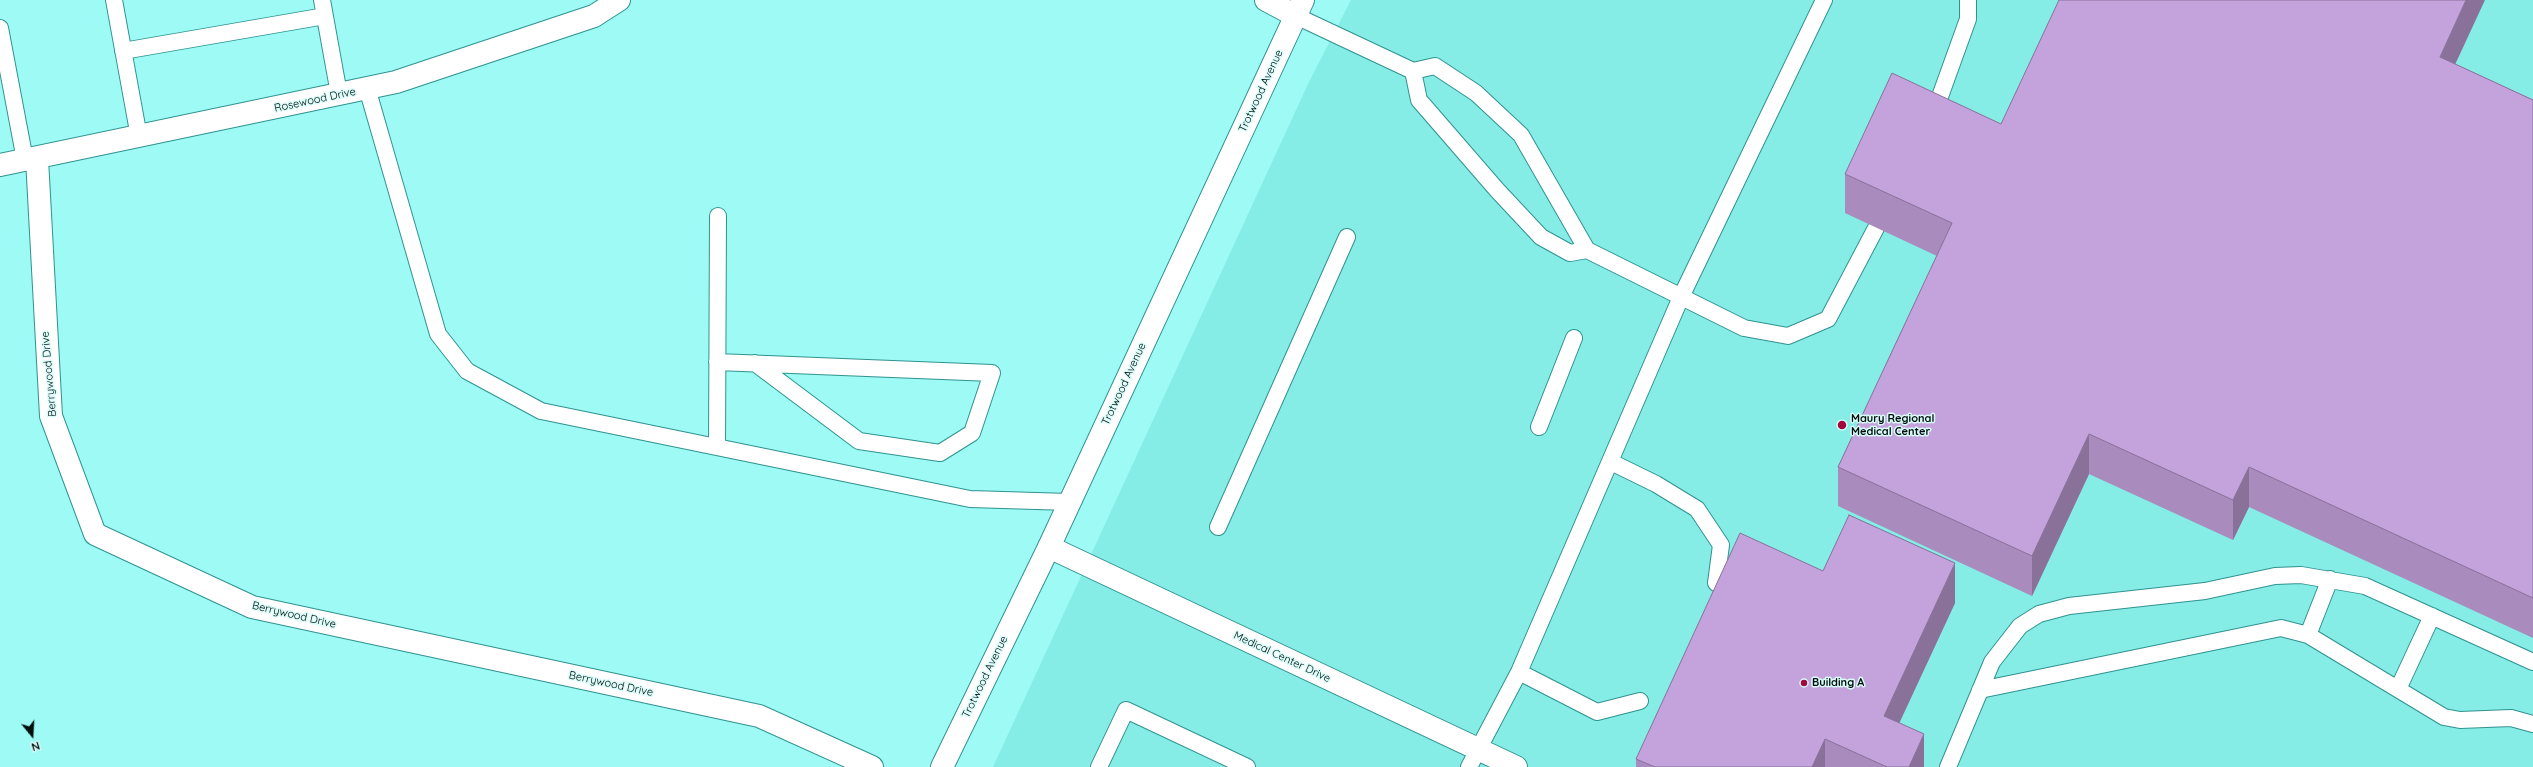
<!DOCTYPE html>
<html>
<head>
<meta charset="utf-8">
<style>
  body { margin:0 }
  #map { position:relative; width:2533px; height:767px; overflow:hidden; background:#9dfaf4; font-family:Quicksand,sans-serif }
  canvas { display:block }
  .north { position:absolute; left:12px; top:715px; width:40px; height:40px; -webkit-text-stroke:3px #d9fcf9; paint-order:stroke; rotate:162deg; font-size:11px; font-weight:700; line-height:16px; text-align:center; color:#000f0e }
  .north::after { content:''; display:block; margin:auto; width:14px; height:18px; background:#000f0e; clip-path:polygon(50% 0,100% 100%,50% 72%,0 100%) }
</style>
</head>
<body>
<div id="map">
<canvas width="2533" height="767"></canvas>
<div class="north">N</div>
</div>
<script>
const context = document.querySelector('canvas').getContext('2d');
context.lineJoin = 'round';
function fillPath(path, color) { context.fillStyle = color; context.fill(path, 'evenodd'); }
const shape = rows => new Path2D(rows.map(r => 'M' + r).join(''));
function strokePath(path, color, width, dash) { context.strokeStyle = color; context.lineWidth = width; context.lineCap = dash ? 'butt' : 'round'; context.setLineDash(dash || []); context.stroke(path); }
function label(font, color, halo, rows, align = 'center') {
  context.font = font + ' Quicksand,sans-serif'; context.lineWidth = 3; context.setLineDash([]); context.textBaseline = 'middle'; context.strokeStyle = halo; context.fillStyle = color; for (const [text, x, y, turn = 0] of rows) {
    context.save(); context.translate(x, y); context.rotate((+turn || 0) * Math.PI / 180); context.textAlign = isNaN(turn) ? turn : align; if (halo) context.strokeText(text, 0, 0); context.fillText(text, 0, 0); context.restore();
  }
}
fillPath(shape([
  [1351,0,2533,0,2533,767,993,767,1309,82]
]), '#85ece6');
const lane = shape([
  [114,0,139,137],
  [322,0,339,94],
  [1296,16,1413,71,1435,66,1476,93,1521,135,1587,250,1744,328,1788,336,1828,319,1876,228],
  [0,28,25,160],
  [123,51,325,16],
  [1413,71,1419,100,1497,190,1541,237,1570,253,1587,250],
  [367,88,438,334,467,371,541,411,970,499,1069,502],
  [1933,116,1968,19,1968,0],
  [717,362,992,373,972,433,940,453,859,441,755,363],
  [1539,427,1574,338],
  [717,447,718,216],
  [1611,462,1656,484,1697,509,1721,545,1716,583],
  [1218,527,1347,237],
  [2308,635,2330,579],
  [1519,672,1597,712,1640,701],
  [2398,689,2432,616],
  [1980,690,2281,628,2308,635,2444,717,2460,720,2511,718,2533,724],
  [1099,767,1126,710,1247,767],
  [1469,767,1519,672,1681,297,1824,0],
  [1948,767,1992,662,2020,626,2039,614,2069,606,2205,591,2275,576,2301,575,2365,586,2533,662]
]);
const street = shape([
  [1266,0,1296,16],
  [37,159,51,416,95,534,252,607,759,716,872,767],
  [0,165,396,82,594,16,619,0],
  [1049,547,1516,767]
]);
const secondary = shape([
  [942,767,1049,547,1303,0]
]);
strokePath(lane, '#30938f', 18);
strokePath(street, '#30938f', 24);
strokePath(secondary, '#30938f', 24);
strokePath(lane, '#fff', 16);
strokePath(street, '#fff', 22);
strokePath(secondary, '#fff', 22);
fillPath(shape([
  [2455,64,2533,100,2533,638,2249,507,2233,540,2089,474,2032,596,1838,506,1838,467,1937,256,1845,213,1845,174,2001,124],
  [1823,571,1955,603,1899,723,1924,767,1636,767,1636,759]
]), '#a98bbd');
fillPath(shape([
  [2466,0,2485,0,2440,97,2440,57],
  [2089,434,2089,474,2032,596,2032,556],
  [2249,467,2249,507,2233,540,2233,500],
  [1955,563,1955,603,1884,756,1884,716],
  [1924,734,1924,767,1909,767],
  [1825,739,1825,767,1812,767]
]), '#89719a');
const building = shape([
  [2059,0,2466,0,2440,57,2533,100,2533,598,2249,467,2233,500,2089,434,2032,556,1838,467,1952,223,1845,174,1892,73,2001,124,2059,0],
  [1849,515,1955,563,1884,716,1924,734,1909,767,1887,767,1825,739,1812,767,1655,767,1636,759,1740,533,1823,571,1849,515]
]);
fillPath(building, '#c4a2dc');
strokePath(building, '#89719a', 1);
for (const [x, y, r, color] of [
  [1842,425,5,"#a3083f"],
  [1804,683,4,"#a3083f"]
]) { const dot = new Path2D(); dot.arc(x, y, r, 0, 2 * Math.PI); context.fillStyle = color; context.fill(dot); strokePath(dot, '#d9fcf9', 1.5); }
label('11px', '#000f0e', '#d9fcf9', [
  ["Trotwood Avenue",1261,91,-65],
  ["Rosewood Drive",315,100,-12],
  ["Berrywood Drive",49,374,-95],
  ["Trotwood Avenue",1124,384,-65],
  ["Berrywood Drive",294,615,13],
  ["Medical Center Drive",1282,657,25],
  ["Trotwood Avenue",985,677,-64],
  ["Berrywood Drive",611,684,12]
]);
label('bold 11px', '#000f0e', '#d9fcf9', [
  ["Maury Regional",1851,419],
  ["Medical Center",1851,432],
  ["Building A",1812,683]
], 'left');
</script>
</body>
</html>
